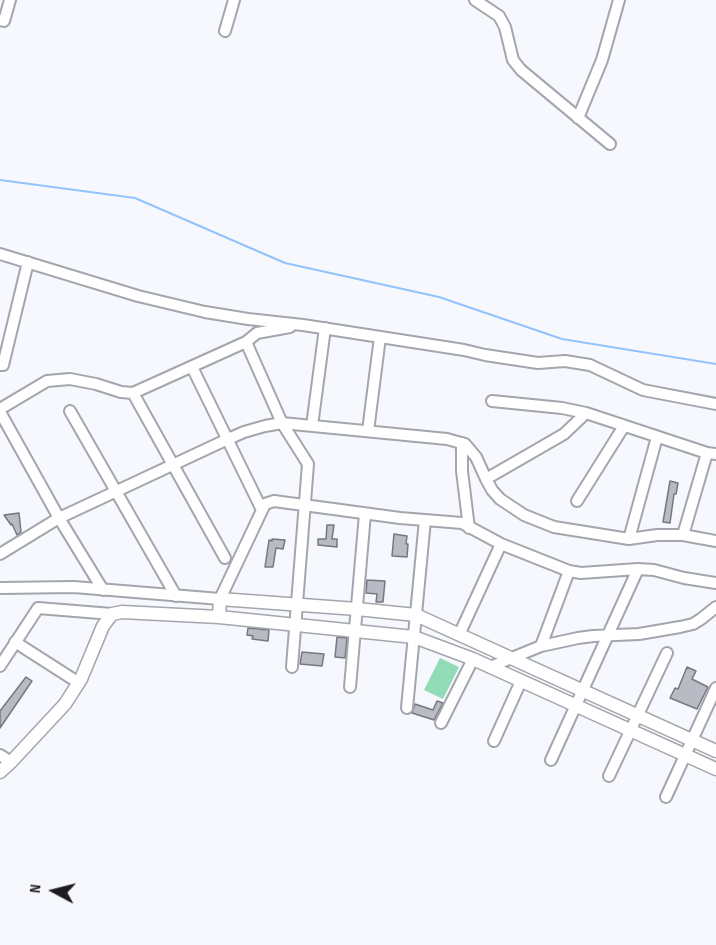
<!DOCTYPE html>
<html>
<head>
<meta charset="utf-8">
<style>
  body { margin:0 }
  #map { position:relative; width:716px; height:945px; overflow:hidden; background:#f7f8fd; font-family:"Sofia Sans Condensed",sans-serif }
  canvas { display:block }
  .north { position:absolute; left:24px; top:861px; width:60px; height:60px; -webkit-text-stroke:4px #f7f8fd; paint-order:stroke; rotate:277deg; font-size:16px; font-weight:700; line-height:24px; text-align:center; color:#1c1d20 }
  .north::after { content:''; display:block; margin:auto; width:21px; height:27px; background:#1c1d20; clip-path:polygon(50% 0,100% 100%,50% 72%,0 100%) }
</style>
</head>
<body>
<div id="map">
<canvas width="716" height="945"></canvas>
<div class="north">N</div>
</div>
<script>
const context = document.querySelector('canvas').getContext('2d');
context.lineJoin = 'round';
function fillPath(path, color) { context.fillStyle = color; context.fill(path, 'evenodd'); }
const shape = rows => new Path2D(rows.map(r => 'M' + r).join(''));
function strokePath(path, color, width, dash) { context.strokeStyle = color; context.lineWidth = width; context.lineCap = dash ? 'butt' : 'round'; context.setLineDash(dash || []); context.stroke(path); }
fillPath(shape([
  [440,658,459,667,443,699,424,690]
]), '#91dcb7');
strokePath(shape([
  [0,180,135,198,285,263,439,297,562,339,716,364]
]), '#92c3fd', 2);
const building = shape([
  [670,481,678,483,676,494,674,494,670,523,663,522,670,481],
  [19,513,21,532,17,535,12,524,11,525,4,515,19,513],
  [327,525,334,525,332,539,337,539,337,547,318,545,318,539,326,539,327,525],
  [394,534,407,536,406,544,408,544,407,557,392,556,394,534],
  [272,539,285,540,283,549,276,548,273,567,265,567,269,540,272,541,272,539],
  [367,580,385,581,383,602,376,602,377,594,366,593,367,580],
  [248,628,269,630,268,641,252,639,253,636,247,635,248,628],
  [337,637,347,638,345,658,335,657,337,637],
  [302,652,324,654,322,666,300,664,302,652],
  [687,667,696,671,692,679,708,687,697,709,670,698,675,688,678,689,687,667],
  [26,677,32,681,0,728,0,711,26,677],
  [437,701,443,703,434,720,412,713,415,704,433,710,437,701]
]);
fillPath(building, '#b8bbc3');
strokePath(building, '#75787f', 1.5);
const minor = shape([
  [475,0,499,16,505,27,513,60,521,70,610,144],
  [0,20,4,21,10,0],
  [225,31,234,0],
  [578,118,602,60,619,0],
  [0,254,138,296,205,312,248,319,303,325,464,350,485,355,538,363,565,361,590,365,643,390,716,404],
  [246,342,282,423,308,464,292,667],
  [0,365,3,365,28,262],
  [192,367,262,510],
  [133,393,225,558],
  [492,401,562,408,586,413,707,453,716,454],
  [0,409,47,381,70,379,96,384,121,392,133,393,246,342,257,333,290,327],
  [70,411,176,596],
  [0,412,59,518,103,590],
  [312,426,325,328],
  [368,431,380,337],
  [462,443,462,471,469,528],
  [486,479,564,434,586,413],
  [577,501,624,426],
  [683,535,707,453],
  [629,539,657,437],
  [0,554,59,518,228,439,244,432,265,426,282,423,447,439,465,444,476,457,486,479,492,490,500,499,524,515,554,527,629,539,657,535,683,535,716,541],
  [0,588,74,587,220,599,265,504,274,501,400,518,462,523,501,544,569,571,581,573,638,569,654,570,684,578,716,583],
  [459,635,501,544],
  [15,642,79,683],
  [541,646,569,571],
  [0,666,38,608,112,614],
  [490,667,541,646,578,638,593,636,639,634,680,627,693,624,701,619,716,607],
  [350,687,365,514],
  [407,708,425,520],
  [441,723,473,659],
  [494,741,521,681],
  [0,755,11,762],
  [551,760,638,569],
  [609,776,667,653],
  [666,797,716,688]
]);
const tertiary = shape([
  [716,751,416,615,357,609,220,599,219,617,414,637,473,659,716,769],
  [0,772,11,762,65,704,81,679,103,626,112,614,122,612,219,617]
]);
strokePath(minor, '#a3a6ad', 14);
strokePath(tertiary, '#a3a6ad', 15);
strokePath(minor, '#fff', 10);
strokePath(tertiary, '#fff', 12);
</script>
</body>
</html>
